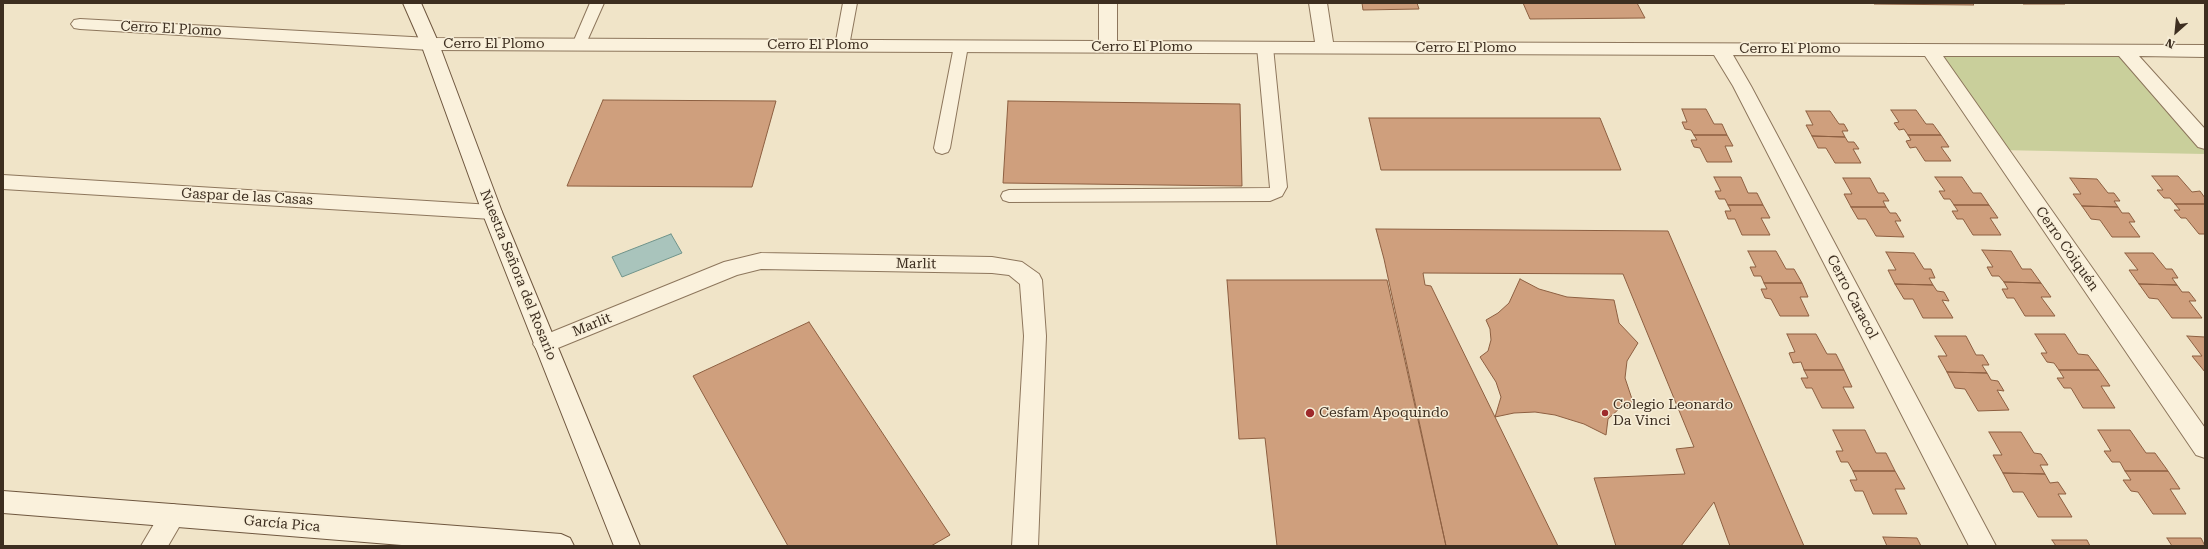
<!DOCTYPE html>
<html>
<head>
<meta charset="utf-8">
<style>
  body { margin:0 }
  #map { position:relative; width:2208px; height:549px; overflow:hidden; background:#f0e4c8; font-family:"Roboto Serif",serif }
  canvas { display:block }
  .frame { position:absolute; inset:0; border:4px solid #3d2e20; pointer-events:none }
  .north { position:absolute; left:2156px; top:12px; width:40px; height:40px; -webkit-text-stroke:3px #f7eed8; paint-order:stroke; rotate:207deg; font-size:11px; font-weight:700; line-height:16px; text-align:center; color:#3d2e20 }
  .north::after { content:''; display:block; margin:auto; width:14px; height:18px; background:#3d2e20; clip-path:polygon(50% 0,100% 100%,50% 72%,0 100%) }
</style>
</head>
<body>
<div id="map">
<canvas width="2208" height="549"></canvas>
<div class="frame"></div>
<div class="north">N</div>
</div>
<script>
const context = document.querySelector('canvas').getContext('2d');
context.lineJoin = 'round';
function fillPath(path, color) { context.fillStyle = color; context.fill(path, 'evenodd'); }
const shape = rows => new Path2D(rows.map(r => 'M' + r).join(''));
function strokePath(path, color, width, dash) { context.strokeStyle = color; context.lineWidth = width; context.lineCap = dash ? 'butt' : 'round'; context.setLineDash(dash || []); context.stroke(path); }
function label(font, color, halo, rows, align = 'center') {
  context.font = font + ' "Roboto Serif",serif'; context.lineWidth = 3; context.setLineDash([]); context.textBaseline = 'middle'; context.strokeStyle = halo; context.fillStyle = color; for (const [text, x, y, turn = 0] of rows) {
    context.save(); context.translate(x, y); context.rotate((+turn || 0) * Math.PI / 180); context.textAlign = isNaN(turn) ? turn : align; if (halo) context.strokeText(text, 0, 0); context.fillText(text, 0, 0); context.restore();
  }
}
fillPath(shape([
  [1930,50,2124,51,2205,142,2205,154,1998,150]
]), '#c9cf9b');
const water = shape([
  [671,234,682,253,622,277,612,257,671,234]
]);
fillPath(water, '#a9c4bc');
strokePath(water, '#6f938a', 1);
const building = shape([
  [1362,3,1417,3,1419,9,1363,10,1362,3],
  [1523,3,1637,3,1645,18,1530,19,1523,3],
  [1874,3,1972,3,1974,5,1874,4,1874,3],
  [2022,3,2064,3,2065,4,2023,4,2022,3],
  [603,100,776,101,752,187,567,186,603,100],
  [1008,101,1240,104,1242,186,1003,183,1008,101],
  [1682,109,1706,109,1714,124,1722,124,1727,135,1694,135,1691,130,1685,129,1682,122,1687,122,1682,109],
  [1891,110,1916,110,1926,124,1933,124,1941,135,1908,135,1904,129,1899,130,1894,123,1899,122,1891,110],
  [1806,111,1830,111,1839,124,1844,124,1848,131,1842,131,1845,137,1812,136,1806,125,1813,125,1806,111],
  [1369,118,1600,118,1621,170,1381,170,1369,118],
  [1694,135,1727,135,1733,146,1725,146,1732,162,1707,162,1700,148,1694,147,1691,140,1697,140,1694,135],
  [1908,135,1941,135,1949,147,1941,147,1951,161,1925,161,1916,147,1910,148,1906,141,1911,140,1908,135],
  [1812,136,1845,137,1848,142,1854,142,1859,149,1853,149,1861,163,1835,163,1826,148,1818,148,1812,136],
  [2152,176,2178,176,2192,192,2200,191,2205,198,2205,204,2175,204,2170,198,2164,198,2157,190,2163,190,2152,176],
  [1714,177,1741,177,1748,193,1757,193,1763,205,1728,205,1725,199,1719,199,1715,191,1721,191,1714,177],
  [1935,177,1962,177,1973,193,1981,193,1989,205,1954,205,1950,199,1944,199,1939,191,1945,191,1935,177],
  [1843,178,1870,178,1878,193,1884,193,1889,201,1883,201,1886,207,1851,207,1844,194,1852,194,1843,178],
  [2070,178,2097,179,2108,193,2114,193,2120,201,2114,201,2118,207,2082,206,2073,194,2081,194,2070,178],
  [2175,204,2205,204,2205,234,2199,234,2186,218,2181,218,2174,210,2180,210,2175,204],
  [1728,205,1763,205,1770,218,1761,218,1770,235,1742,235,1735,219,1728,219,1725,211,1731,211,1728,205],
  [1954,205,1989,205,1998,218,1990,218,2001,235,1973,235,1963,219,1957,219,1952,211,1958,211,1954,205],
  [2082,206,2118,207,2122,213,2129,213,2135,222,2129,222,2140,237,2112,237,2100,220,2091,219,2082,206],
  [1851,207,1886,207,1890,213,1896,213,1901,221,1895,221,1904,237,1876,236,1866,219,1858,219,1851,207],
  [1376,229,1668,231,1804,546,1730,546,1714,502,1681,546,1616,546,1594,478,1685,474,1676,449,1694,447,1623,274,1423,273,1425,285,1431,286,1558,546,1446,546,1384,259,1376,229],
  [1982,250,2011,251,2022,269,2031,269,2041,283,2004,282,1999,276,1992,276,1987,267,1993,267,1982,250],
  [1748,251,1776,251,1786,269,1794,269,1802,283,1764,283,1761,276,1754,276,1750,267,1756,267,1748,251],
  [1886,252,1914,253,1924,269,1931,269,1935,278,1929,278,1933,285,1895,284,1888,270,1896,270,1886,252],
  [2125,253,2153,253,2166,269,2172,269,2178,278,2172,278,2177,285,2139,284,2129,270,2138,270,2125,253],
  [1520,279,1539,289,1567,297,1614,300,1619,323,1638,343,1627,361,1625,378,1634,405,1621,407,1608,419,1606,435,1584,424,1555,415,1535,412,1514,413,1495,417,1501,397,1496,382,1480,357,1488,351,1491,340,1490,329,1486,320,1498,313,1509,303,1520,279],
  [1227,280,1387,280,1446,546,1277,546,1265,438,1239,439,1227,280],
  [2004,282,2041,283,2051,297,2041,297,2055,316,2025,316,2014,298,2007,298,2002,289,2008,289,2004,282],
  [1764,283,1802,283,1808,297,1800,297,1809,316,1780,316,1771,299,1765,298,1761,289,1767,289,1764,283],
  [1895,284,1933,285,1937,291,1944,292,1949,301,1942,300,1953,318,1923,318,1913,299,1904,299,1895,284],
  [2139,284,2177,285,2182,292,2189,292,2196,301,2189,301,2202,318,2172,318,2158,299,2149,298,2139,284],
  [809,322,950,535,931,546,788,546,693,376,809,322],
  [1787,334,1816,334,1827,354,1836,354,1844,370,1804,370,1801,362,1793,363,1789,353,1795,352,1787,334],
  [2035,334,2065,334,2078,354,2088,355,2099,370,2059,370,2054,363,2047,362,2041,353,2047,353,2035,334],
  [1935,336,1966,336,1976,355,1983,355,1989,365,1982,365,1987,373,1947,372,1938,356,1947,356,1935,336],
  [2187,336,2205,337,2205,372,2192,356,2202,356,2187,336],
  [1804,370,1844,370,1852,387,1843,387,1854,408,1822,408,1812,388,1806,388,1801,378,1808,378,1804,370],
  [2059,370,2099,370,2110,386,2101,386,2115,408,2083,408,2071,388,2064,388,2057,378,2064,378,2059,370],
  [1947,372,1987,373,1991,380,1998,381,2004,391,1997,390,2009,410,1978,411,1965,389,1955,388,1947,372],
  [1833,430,1865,430,1876,453,1886,453,1895,471,1853,471,1848,462,1841,462,1836,451,1843,451,1833,430],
  [2098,430,2130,430,2146,453,2155,453,2168,471,2125,471,2120,462,2112,462,2104,451,2111,451,2098,430],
  [1989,432,2021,432,2034,453,2041,454,2048,465,2040,465,2045,474,2003,473,1993,455,2002,455,1989,432],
  [1853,471,1895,471,1905,489,1895,489,1907,514,1873,514,1863,491,1855,491,1850,480,1857,480,1853,471],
  [2125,471,2168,471,2180,489,2170,489,2186,514,2153,514,2138,492,2131,491,2123,480,2131,480,2125,471],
  [2003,473,2045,474,2050,483,2058,482,2066,494,2058,494,2072,517,2038,517,2023,492,2013,492,2003,473],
  [1883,537,1917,538,1921,546,1887,546,1883,537],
  [2167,538,2201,538,2205,546,2172,546,2167,538],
  [2052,540,2087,540,2090,546,2056,546,2052,540]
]);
fillPath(building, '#cf9f7d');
strokePath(building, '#8d5f41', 1);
const lane = shape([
  [590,3,604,3,584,48,574,48,572,45,590,3],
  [843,3,857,3,849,46,847,49,842,51,837,49,835,46,843,3],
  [961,41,966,43,968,46,950,148,948,152,942,154,936,152,934,148,954,46,956,43,961,41],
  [1265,42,1270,44,1273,47,1287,187,1282,196,1270,201,1009,202,1003,200,1001,196,1003,192,1009,190,1270,188,1257,47,1260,44,1265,42]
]);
const street = shape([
  [1099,3,1117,3,1117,41,1315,42,1309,3,1327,3,1333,42,2205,45,2205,57,2139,56,2205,129,2205,149,2198,147,2119,56,1943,56,2205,428,2205,458,2196,455,1925,56,1733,55,1751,86,1996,546,1969,546,1733,86,1714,55,430,50,80,29,74,28,71,24,74,20,80,19,430,38,1099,41,1099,3],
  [3,175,492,205,499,207,502,212,499,217,492,219,3,189,3,175],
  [761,253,992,257,1022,262,1039,274,1042,280,1046,336,1038,546,1012,546,1024,336,1020,284,1009,275,992,273,761,269,737,275,553,350,545,353,537,350,533,344,537,338,724,262,761,253],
  [173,504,182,507,186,515,168,546,141,546,164,507,173,504]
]);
const secondary = shape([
  [403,3,421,3,439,44,502,212,640,546,614,546,482,212,421,44,403,3],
  [3,491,561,534,570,538,574,546,414,546,3,513,3,491]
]);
strokePath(lane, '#8d765c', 2);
strokePath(street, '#8d765c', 2);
strokePath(secondary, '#6f573f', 2);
fillPath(lane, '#faf1dc');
fillPath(street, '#faf1dc');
fillPath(secondary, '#faf1dc');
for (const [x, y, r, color] of [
  [1310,413,5,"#9e2a2b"],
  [1605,413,4,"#9e2a2b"]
]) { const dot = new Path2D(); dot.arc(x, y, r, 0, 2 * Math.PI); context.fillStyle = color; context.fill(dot); strokePath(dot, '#f7eed8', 1.5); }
label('14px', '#3d2e20', '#f7eed8', [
  ["Cerro El Plomo",171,29,3],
  ["Cerro El Plomo",494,44],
  ["Cerro El Plomo",818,45],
  ["Cerro El Plomo",1142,47],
  ["Cerro El Plomo",1466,48],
  ["Cerro El Plomo",1790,49],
  ["Gaspar de las Casas",247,197,3],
  ["Cerro Coiquén",2067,249,55],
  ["Marlit",916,264,1],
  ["Nuestra Señora del Rosario",518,275,68],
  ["Cerro Caracol",1852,297,62],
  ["Marlit",592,325,-22],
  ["García Pica",282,524,5]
]);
label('14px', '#3d2e20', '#f7eed8', [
  ["Colegio Leonardo",1613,405],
  ["Da Vinci",1613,421],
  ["Cesfam Apoquindo",1319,413]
], 'left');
</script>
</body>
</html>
